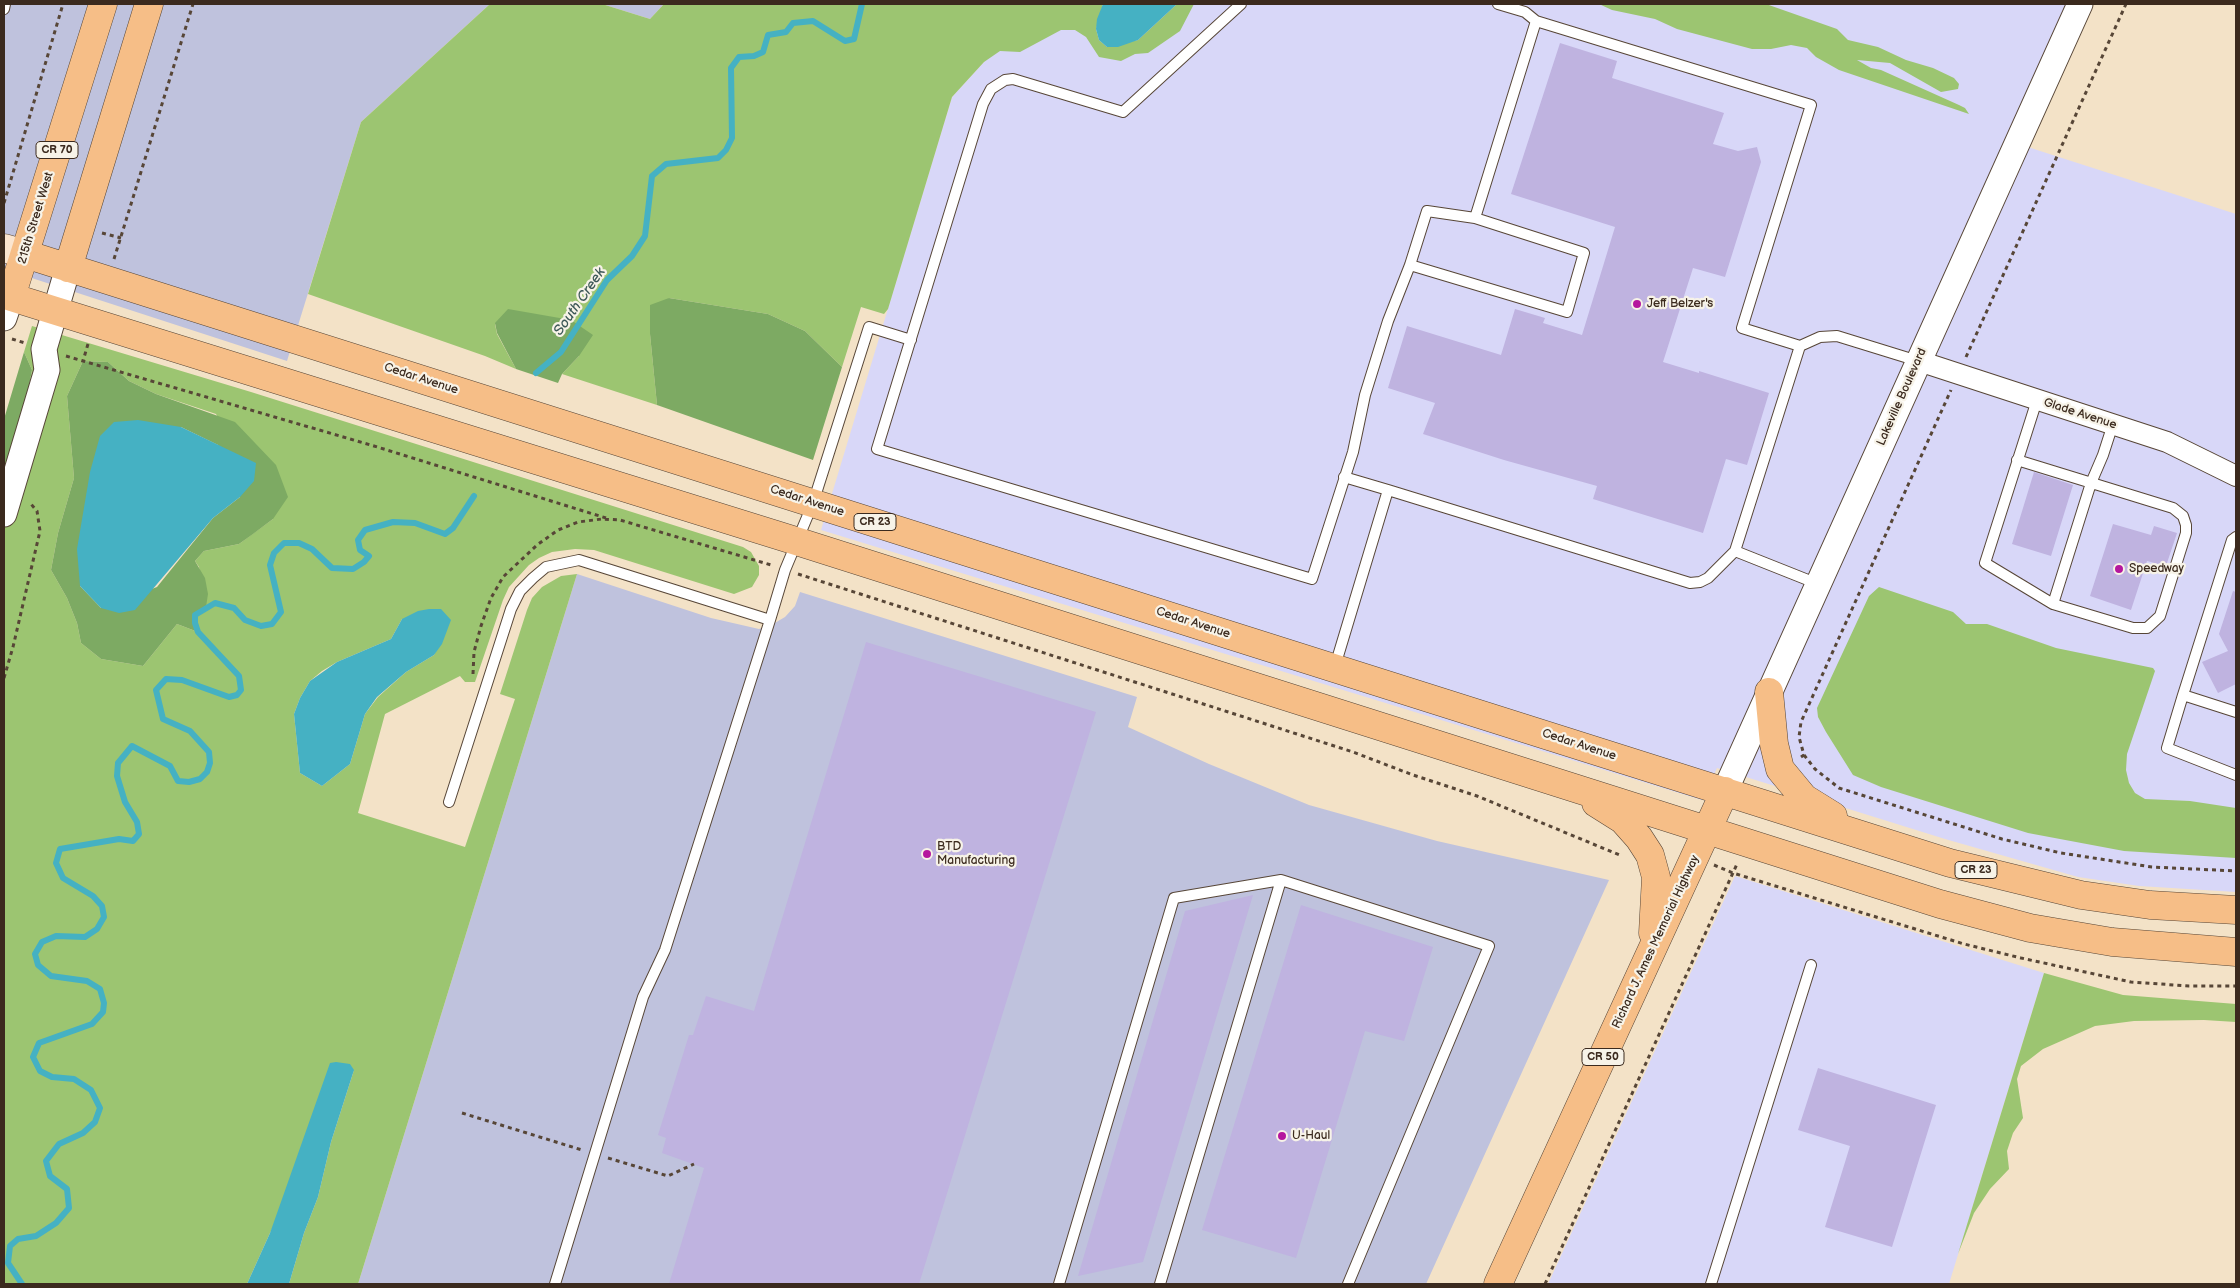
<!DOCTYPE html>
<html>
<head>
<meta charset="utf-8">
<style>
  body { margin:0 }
  #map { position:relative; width:2240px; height:1288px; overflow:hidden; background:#f3e2c7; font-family:"Balsamiq Sans",sans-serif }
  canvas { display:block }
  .frame { position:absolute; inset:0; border:5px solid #3b2a1e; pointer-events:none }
</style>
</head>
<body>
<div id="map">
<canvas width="2240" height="1288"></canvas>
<div class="frame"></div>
</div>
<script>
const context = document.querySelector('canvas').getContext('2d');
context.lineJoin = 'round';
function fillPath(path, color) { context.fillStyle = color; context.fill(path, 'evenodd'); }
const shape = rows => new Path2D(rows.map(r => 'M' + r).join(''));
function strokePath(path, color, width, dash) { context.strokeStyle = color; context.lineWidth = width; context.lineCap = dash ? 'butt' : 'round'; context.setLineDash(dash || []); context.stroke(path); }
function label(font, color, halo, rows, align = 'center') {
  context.font = font + ' "Balsamiq Sans",sans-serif'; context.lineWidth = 4.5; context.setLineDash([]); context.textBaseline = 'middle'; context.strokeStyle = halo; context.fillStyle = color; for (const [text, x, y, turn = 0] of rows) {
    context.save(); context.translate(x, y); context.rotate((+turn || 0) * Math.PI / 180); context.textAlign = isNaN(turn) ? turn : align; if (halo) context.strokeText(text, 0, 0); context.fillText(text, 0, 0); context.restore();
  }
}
fillPath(shape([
  [1037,4,2069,4,2006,140,2236,214,2236,892,2139,886,2078,877,1945,839,1717,768,1702,800,821,530,952,97],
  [1735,876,2044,973,1949,1284,1548,1284]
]), '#d8d7f8');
fillPath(shape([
  [4,4,490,4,361,122,287,361,4,269],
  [602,4,664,4,650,19],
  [577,574,711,618,759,629,773,624,785,617,795,606,800,592,1137,697,1128,727,1209,764,1309,805,1437,841,1609,880,1426,1284,358,1284]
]), '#bfc2dd');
fillPath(shape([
  [490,4,602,4,650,19,664,4,1103,4,1096,29,1099,40,1107,47,1138,40,1177,4,1194,4,1180,31,1148,53,1135,54,1121,61,1099,57,1086,37,1075,30,1061,30,1020,52,1000,51,984,62,952,97,888,309,884,314,861,307,842,367,805,331,768,314,669,298,650,334,657,405,562,374,579,356,495,324,497,334,516,369,485,356,308,294,361,122],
  [1599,4,1766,4,1837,29,1848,40,1878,47,1906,60,1933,68,1954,78,1959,84,1958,89,1941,92,1890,63,1857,60,1871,68,1881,70,1959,105,1965,108,1969,114,1839,70,1816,57,1807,48,1791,45,1771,49,1752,49,1677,29,1655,19,1612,10],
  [32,326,251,392,743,547,751,552,759,566,759,575,752,587,734,594,594,550,575,549,552,552,539,558,529,565,509,587,503,600,475,682,465,682,460,676,385,714,358,813,465,847,515,699,500,694,527,610,532,598,542,587,561,576,577,574,358,1284,289,1284,304,1233,318,1197,331,1142,354,1070,270,1233,247,1284,4,1284,4,510,28,405,28,391,32,370,24,352],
  [83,361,108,362,129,381,156,394,216,414,273,519,239,544,204,551,195,561,199,567,206,607,195,615,198,632,177,624,143,666,101,659,81,643,77,623,67,598,51,570,58,533,74,478,67,396],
  [402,619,450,620,434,655,406,672,378,697,365,714,350,764,322,786,300,773,294,714,300,698,310,681,322,671,337,662,391,639],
  [1879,587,1953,612,1966,624,1987,624,2056,648,2153,668,2155,671,2127,754,2126,770,2129,783,2135,793,2145,799,2190,801,2236,808,2236,858,2124,851,2028,833,1881,787,1853,775,1826,732,1818,717,1817,708,1869,596],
  [2044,973,2123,995,2236,1004,2236,1022,2204,1020,2134,1021,2095,1026,2043,1049,2021,1066,2017,1079,2023,1118,2013,1133,2007,1151,2009,1169,1990,1189,1974,1213,1958,1254]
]), '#9cc571');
fillPath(shape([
  [669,298,768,314,805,331,842,367,813,460,657,405,650,334,650,305],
  [508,309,571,320,593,335,579,356,562,374,558,383,516,369,497,333,495,323],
  [24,352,32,370,28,391,28,405,4,510,4,419],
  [83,361,108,362,129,381,156,394,235,422,276,465,288,497,273,519,253,534,239,544,204,551,195,561,205,578,208,594,206,607,195,615,195,623,198,632,177,624,143,666,101,659,81,643,77,623,67,598,51,570,58,533,74,478,67,396],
  [181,427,218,445,240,497,213,518,157,587,101,608,80,586]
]), '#7daa63');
fillPath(shape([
  [1103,4,1177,4,1138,40,1118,47,1107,47,1099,40,1096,29,1097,19],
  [138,420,181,427,256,463,254,481,240,497,213,518,135,610,119,613,101,608,80,586,77,549,90,472,100,436,114,422],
  [429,609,441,609,451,620,442,644,434,655,406,672,377,697,365,714,350,764,322,786,300,773,294,714,300,698,310,681,337,662,391,639,402,619,418,611],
  [336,1062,350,1064,354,1070,331,1142,318,1197,304,1233,289,1284,247,1284,270,1233,330,1063]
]), '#45b1c3');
strokePath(shape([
  [536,373,561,352,607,280,632,256,645,236,652,176,666,164,718,158,726,150,732,138,731,68,739,57,754,56,763,52,768,35,786,32,793,23,813,21,845,41,854,39,862,4],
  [22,1284,8,1263,10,1246,18,1239,36,1236,56,1223,69,1208,67,1189,50,1176,46,1161,59,1144,83,1133,95,1122,100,1108,91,1090,74,1079,52,1077,40,1071,33,1057,39,1043,92,1024,103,1012,104,1003,100,989,87,981,51,976,38,965,35,954,42,942,56,936,85,937,97,929,104,917,102,906,93,896,63,878,56,863,60,849,119,839,133,841,139,834,137,822,125,802,117,776,118,763,132,746,170,766,178,781,189,782,200,779,207,772,210,763,209,752,190,731,163,719,156,690,166,679,182,680,229,697,237,695,241,690,239,676,198,632,195,623,195,615,215,603,234,608,245,620,261,626,272,624,281,612,270,565,274,553,284,543,299,543,312,549,332,568,353,569,364,562,369,556,360,550,358,540,365,530,393,522,415,523,445,534,453,528,474,496]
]), '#45b1c3', 6);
fillPath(shape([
  [1560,43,1617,61,1612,78,1724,113,1713,144,1738,151,1757,147,1761,162,1725,277,1693,268,1663,362,1699,373,1699,371,1769,393,1747,465,1726,459,1703,533,1593,499,1597,486,1504,460,1423,434,1435,403,1388,388,1407,326,1501,355,1515,309,1545,318,1543,323,1582,335,1615,227,1511,194],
  [2034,472,2073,485,2051,556,2012,544],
  [2113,524,2151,535,2154,526,2177,533,2166,566,2147,561,2131,610,2090,596],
  [2233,591,2236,592,2236,684,2218,693,2202,662,2228,651,2219,634],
  [866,642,1096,712,919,1284,669,1284,704,1168,662,1153,666,1138,658,1135,689,1035,693,1035,706,996,754,1011],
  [1253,895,1143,1262,1078,1276,1185,911],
  [1301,905,1433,947,1404,1041,1365,1031,1296,1258,1202,1230],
  [1818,1068,1936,1105,1892,1247,1825,1227,1850,1146,1798,1130]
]), '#bfb3e0');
const service = shape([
  [1241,4,1123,112,1013,79,1005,80,991,89,983,104,877,449,1312,579,1353,452,1365,395,1388,321,1410,265,1427,211,1475,218],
  [1498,4,1525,12,1536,21,1811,105,1742,328,1800,346],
  [4,9,5,4],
  [1410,265,1567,312,1584,253,1475,218,1536,21],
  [2037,400,1985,563,2053,604,2091,483,2103,455,2113,424],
  [2017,460,2173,508,2183,516,2186,525,2186,533,2160,616,2147,628,2133,628,2053,604],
  [1344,477,1388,490],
  [1735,551,1800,346,1820,337,1837,336,1918,361],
  [1335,666,1388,490,1690,583,1700,582,1708,578,1735,551,1818,584],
  [2183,695,2232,540,2236,537],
  [2236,712,2183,695,2167,748,2236,775],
  [449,802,511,609,520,591,533,578,546,567,579,560,770,620,785,570,813,503,869,327,911,340],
  [555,1284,643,997,665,950,770,620],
  [1059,1284,1174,898,1281,880],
  [1160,1284,1281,880,1489,946,1348,1284],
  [1711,1284,1811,965]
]);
const minor = shape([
  [1919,361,2167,442,2236,476]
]);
const tertiary = shape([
  [4,318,11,297],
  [4,514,47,370,44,349,68,268],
  [1725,791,2080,4]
]);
const secondary = shape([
  [4,248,25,254]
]);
const primary = shape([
  [103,4,11,297,796,541,1940,904,2030,928,2112,942,2236,952],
  [25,254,1950,863,2081,895,2150,905,2236,910],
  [68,268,149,4],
  [1769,692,1774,744,1780,769,1804,798,1833,816],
  [1596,803,1623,820,1639,838,1650,855,1656,877,1653,933],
  [1498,1284,1725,791]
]);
strokePath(service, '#574637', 12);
strokePath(minor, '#574637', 22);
strokePath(tertiary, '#574637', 27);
strokePath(secondary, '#574637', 29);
strokePath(primary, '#574637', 29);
strokePath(shape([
  [4,203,63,4],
  [102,233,121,238],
  [114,259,193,4],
  [12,339,25,343],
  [88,344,83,361,374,446,606,518],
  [66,356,83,361],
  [1966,357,2126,4],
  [798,574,1353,752,1413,775,1477,796,1622,856],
  [473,674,474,652,481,626,491,598,503,577,537,545,558,530,578,522,602,519,620,520,771,565],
  [4,678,13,647,40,531,37,511,31,504],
  [1804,755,1815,769,1839,788,2002,839,2061,853,2152,867,2236,871],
  [1801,757,1804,755,1799,737,1801,722,1951,390],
  [1714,865,1733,873,1964,944,2021,958,2131,982,2189,986,2236,986],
  [462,1113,582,1150],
  [608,1158,668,1176,694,1164],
  [1545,1284,1737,864]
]), '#574637', 3, [4, 4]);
strokePath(service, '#fff', 10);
strokePath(minor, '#fff', 20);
strokePath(tertiary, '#fff', 25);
strokePath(secondary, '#fbe5cf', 28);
strokePath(primary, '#f6be87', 28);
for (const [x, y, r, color] of [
  [1637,304,5,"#b5179e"],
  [2119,569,5,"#b5179e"],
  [927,854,5,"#b5179e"],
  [1282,1136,5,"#b5179e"]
]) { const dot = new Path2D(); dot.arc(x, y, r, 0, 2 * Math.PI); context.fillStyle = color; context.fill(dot); strokePath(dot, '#f7f3e8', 2); }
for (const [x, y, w] of [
  [57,150,42],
  [875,522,42],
  [1976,870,42],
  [1603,1057,42]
]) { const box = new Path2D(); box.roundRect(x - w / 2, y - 8.5, w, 17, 4); context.fillStyle = '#f7f3e8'; context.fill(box); strokePath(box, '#3b2a1e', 1); }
label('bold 11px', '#3b2a1e', null, [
  ["CR 70",57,150],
  ["CR 23",875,522],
  ["CR 23",1976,870],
  ["CR 50",1603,1057]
]);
label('12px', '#3b2a1e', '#f7f3e8', [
  ["215th Street West",36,218,-73],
  ["Cedar Avenue",421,379,18],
  ["Lakeville Boulevard",1902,397,-66],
  ["Glade Avenue",2080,414,18],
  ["Cedar Avenue",807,501,18],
  ["Cedar Avenue",1193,623,18],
  ["Cedar Avenue",1579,745,18],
  ["Richard J. Ames Memorial Highway",1656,942,-65]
]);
label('12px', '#3b2a1e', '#f7f3e8', [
  ["Jeff Belzer's",1647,304],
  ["Speedway",2129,569],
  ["BTD",937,847],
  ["Manufacturing",937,861],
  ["U-Haul",1292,1136]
], 'left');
label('italic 14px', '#3e5958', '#f7f3e8', [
  ["South Creek",580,302,-55]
]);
</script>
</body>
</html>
